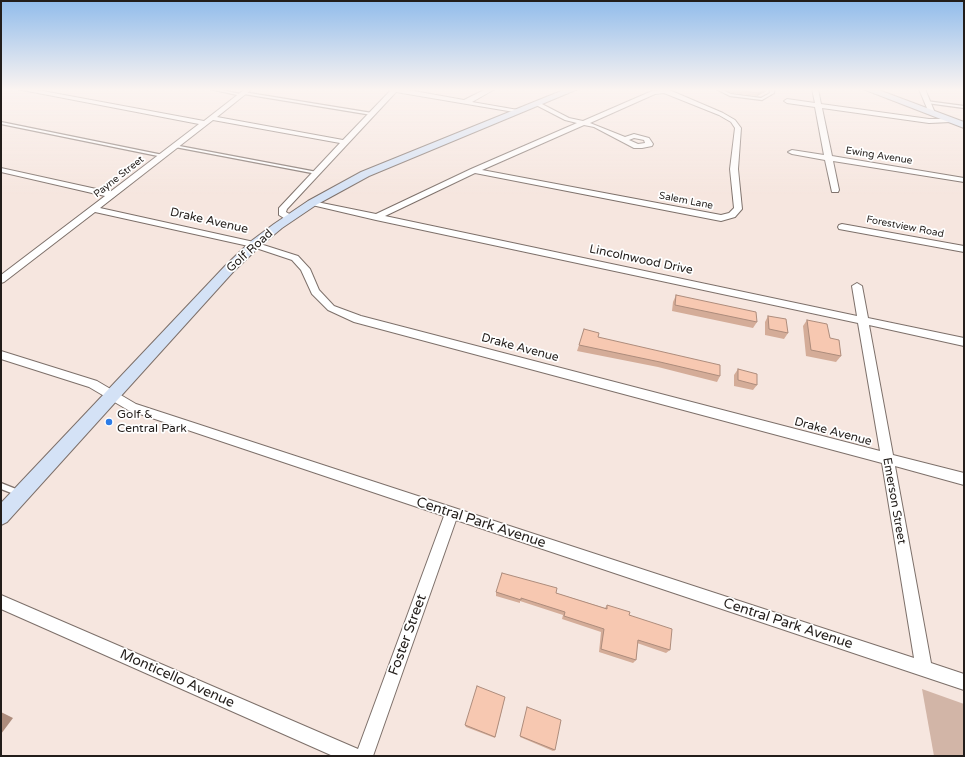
<!DOCTYPE html>
<html>
<head>
<meta charset="utf-8">
<style>
  body { margin:0 }
  #map { position:relative; width:965px; height:757px; overflow:hidden; background:#f6e6df; font-family:"Varela Round",sans-serif }
  canvas { display:block }
  .frame { position:absolute; inset:0; border:2px solid #221d1a; pointer-events:none }
</style>
</head>
<body>
<div id="map">
<canvas width="965" height="757"></canvas>
<div class="frame"></div>
</div>
<script>
const context = document.querySelector('canvas').getContext('2d');
context.lineJoin = 'round';
function fillPath(path, color) { context.fillStyle = color; context.fill(path, 'evenodd'); }
const shape = rows => new Path2D(rows.map(r => 'M' + r).join(''));
function strokePath(path, color, width, dash) { context.strokeStyle = color; context.lineWidth = width; context.lineCap = dash ? 'butt' : 'round'; context.setLineDash(dash || []); context.stroke(path); }
function label(font, color, halo, rows, align = 'center') {
  context.font = font + ' "Varela Round",sans-serif'; context.lineWidth = 3.5; context.setLineDash([]); context.textBaseline = 'middle'; context.strokeStyle = halo; context.fillStyle = color; for (const [text, x, y, turn = 0] of rows) {
    context.save(); context.translate(x, y); context.rotate((+turn || 0) * Math.PI / 180); context.textAlign = isNaN(turn) ? turn : align; if (halo) context.strokeText(text, 0, 0); context.fillText(text, 0, 0); context.restore();
  }
}
fillPath(shape([
  [922,689,964,704,964,756,934,756]
]), '#d2b5a7');
const lane = shape([
  [210,89,218,89,244,95,242,96,210,89],
  [716,89,720,89,731,94,761,98,770,93,770,89,774,89,774,93,762,100,730,96,716,89],
  [243,92,372,113,374,114,372,115,244,94,243,94,243,92],
  [926,101,964,106,964,108,927,103,926,103,926,101],
  [1,122,163,155,165,156,163,157,1,124,1,122],
  [174,145,317,172,319,173,317,174,175,147,173,146,174,145],
  [1,483,21,491,22,493,21,495,19,496,1,489,1,483]
]);
const street = shape([
  [17,89,32,89,204,121,245,89,252,89,217,117,343,140,390,91,388,89,403,89,464,100,486,89,495,89,472,102,518,110,520,111,520,113,396,92,287,209,286,212,293,216,294,218,293,220,287,220,279,215,279,208,340,143,213,120,100,208,254,242,298,256,310,269,319,290,334,306,361,316,880,451,858,323,376,220,312,205,308,203,312,201,376,214,471,169,577,123,565,120,536,105,536,103,538,102,569,118,583,121,652,91,665,89,674,92,723,113,735,120,741,128,738,169,742,209,735,217,721,221,475,173,385,216,857,316,852,286,857,283,862,286,868,318,964,338,964,346,869,325,893,455,964,473,964,485,895,466,931,663,964,674,964,690,456,520,373,756,333,756,1,609,1,595,358,749,444,516,128,410,89,387,1,359,1,351,97,381,136,404,914,658,882,463,354,322,328,310,312,294,301,270,292,260,253,247,95,212,4,282,1,283,1,275,105,196,1,172,1,168,110,192,199,124,17,89],
  [664,93,719,115,731,122,735,128,730,169,734,208,729,213,721,215,482,170,584,125,594,127,634,148,642,148,652,146,653,144,649,138,634,134,625,137,590,123,655,94,664,93],
  [634,138,644,140,645,143,638,144,629,140,634,138],
  [812,89,818,89,821,104,929,119,953,119,953,121,951,122,929,123,822,108,832,156,964,178,964,182,833,161,839,190,838,192,832,192,825,160,792,154,788,152,792,150,824,155,815,107,787,103,784,101,787,99,815,103,812,89],
  [919,89,925,89,935,113,934,114,929,113,919,89],
  [842,224,964,246,964,252,839,229,838,227,839,225,842,224]
]);
const secondary = shape([
  [566,89,578,89,369,176,316,205,282,228,258,248,233,272,7,522,1,525,1,503,225,266,250,242,274,224,308,201,361,172,566,89],
  [863,89,876,89,964,122,964,128,863,89]
]);
strokePath(lane, '#7d706a', 2.5);
strokePath(street, '#7d706a', 2);
strokePath(secondary, '#7d706a', 2);
fillPath(lane, '#fff');
fillPath(street, '#fff');
fillPath(secondary, '#d4e2f6');
fillPath(shape([
  [723,89,767,89,767,91,757,96,731,93],
  [676,295,757,322,753,328,672,311,673,302],
  [768,316,788,333,784,339,765,335,765,322],
  [807,320,841,356,836,362,806,356,803,326],
  [598,337,720,376,717,382,658,367,577,351,579,345],
  [738,369,757,385,753,390,734,386,734,375],
  [496,592,556,593,605,608,607,605,629,615,670,650,666,653,637,643,636,660,633,663,599,652,601,632,562,619,563,615,520,601,520,603,496,596],
  [505,697,495,738,466,727,465,725],
  [527,707,555,750,553,751,520,737]
]), '#d4ac98');
fillPath(shape([
  [766,89,767,89,767,91,757,96,758,93],
  [1,712,13,718,1,734]
]), '#ad8c7c');
const building = shape([
  [731,89,766,89,758,93,731,89],
  [676,295,756,312,757,322,675,305,676,295],
  [768,316,786,319,788,333,769,329,768,316],
  [807,320,827,324,830,338,839,340,841,356,811,350,807,320],
  [584,329,599,333,598,337,720,365,720,376,660,362,579,345,584,329],
  [738,369,757,374,757,385,738,380,738,369],
  [502,573,557,588,556,593,607,609,607,605,630,612,629,615,672,629,670,650,638,640,636,660,601,649,604,629,564,616,565,612,521,598,521,600,496,592,502,573],
  [477,686,505,697,495,737,465,725,477,686],
  [527,707,561,720,555,750,520,736,527,707]
]);
fillPath(building, '#f7c8b1');
strokePath(building, '#ad8c7c', 1);
const sky = context.createLinearGradient(0, 0, 0, 195);
sky.addColorStop(0, '#91bceb');
sky.addColorStop(0.46, '#fbf4f1');
sky.addColorStop(1, '#fbf4f100');
context.fillStyle = sky;
context.fillRect(0, 0, 965, 195);
for (const [x, y, r, color] of [
  [109,422,4,"#2d7ce7"]
]) { const dot = new Path2D(); dot.arc(x, y, r, 0, 2 * Math.PI); context.fillStyle = color; context.fill(dot); strokePath(dot, '#fff', 1.5); }
label('10px', '#221d1a', '#fff', [
  ["Ewing Avenue",879,156,9],
  ["Payne Street",119,177,-38],
  ["Salem Lane",686,201,11],
  ["Forestview Road",905,227,11]
]);
label('12px', '#221d1a', '#fff', [
  ["Drake Avenue",209,221,13],
  ["Golf Road",250,251,-42],
  ["Lincolnwood Drive",641,260,12],
  ["Drake Avenue",520,348,15],
  ["Drake Avenue",833,432,15],
  ["Emerson Street",894,501,80]
]);
label('12px', '#221d1a', '#fff', [
  ["Golf &",117,415],
  ["Central Park",117,429]
], 'left');
label('14px', '#221d1a', '#fff', [
  ["Central Park Avenue",481,523,18],
  ["Central Park Avenue",788,624,18],
  ["Foster Street",408,635,-70],
  ["Monticello Avenue",177,679,24]
]);
</script>
</body>
</html>
